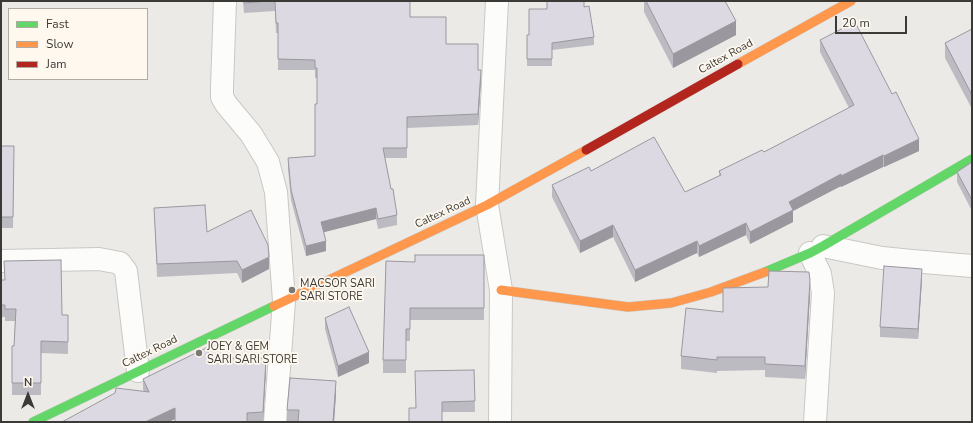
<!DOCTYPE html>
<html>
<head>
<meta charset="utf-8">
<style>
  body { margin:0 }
  #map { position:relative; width:973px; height:423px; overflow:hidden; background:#eceae6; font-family:"Nunito Sans",sans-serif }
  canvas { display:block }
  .frame { position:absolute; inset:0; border:2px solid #3c3a36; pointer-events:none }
  .legend { position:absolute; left:8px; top:8px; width:140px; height:72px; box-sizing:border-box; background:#fef8ef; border:1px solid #b0aca5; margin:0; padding:5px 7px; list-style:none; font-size:12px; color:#3c3a36 }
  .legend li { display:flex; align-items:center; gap:8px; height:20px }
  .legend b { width:20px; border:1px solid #b0aca5 }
  .north { position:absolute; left:8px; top:375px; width:40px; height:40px; -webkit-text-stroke:3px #fef8ef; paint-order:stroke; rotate:0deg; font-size:11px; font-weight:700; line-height:16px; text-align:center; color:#3c3a36 }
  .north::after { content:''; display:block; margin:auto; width:14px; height:18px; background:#3c3a36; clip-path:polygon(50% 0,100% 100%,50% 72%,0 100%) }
  .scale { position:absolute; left:835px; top:16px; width:72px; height:18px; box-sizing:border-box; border:2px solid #3c3a36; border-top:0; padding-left:5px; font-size:12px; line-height:14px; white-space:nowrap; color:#3c3a36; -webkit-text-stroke:3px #fef8ef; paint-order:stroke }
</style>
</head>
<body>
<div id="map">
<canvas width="973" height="423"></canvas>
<div class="frame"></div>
<ul class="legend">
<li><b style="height:5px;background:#63d668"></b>Fast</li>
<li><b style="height:5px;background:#ff974d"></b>Slow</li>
<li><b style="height:5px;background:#b3261e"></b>Jam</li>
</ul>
<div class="north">N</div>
<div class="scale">20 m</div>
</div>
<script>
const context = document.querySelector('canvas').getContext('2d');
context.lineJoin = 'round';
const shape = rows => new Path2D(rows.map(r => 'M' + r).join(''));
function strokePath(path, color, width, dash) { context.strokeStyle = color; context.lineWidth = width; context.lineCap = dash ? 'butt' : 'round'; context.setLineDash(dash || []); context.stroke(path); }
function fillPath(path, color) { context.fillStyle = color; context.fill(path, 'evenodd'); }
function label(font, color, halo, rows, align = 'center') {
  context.font = font + ' "Nunito Sans",sans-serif'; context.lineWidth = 3.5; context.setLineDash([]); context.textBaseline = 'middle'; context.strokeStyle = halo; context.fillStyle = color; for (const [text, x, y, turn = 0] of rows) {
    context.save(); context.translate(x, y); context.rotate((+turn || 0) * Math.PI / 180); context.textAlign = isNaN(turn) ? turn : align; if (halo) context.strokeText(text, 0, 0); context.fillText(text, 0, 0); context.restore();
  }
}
const street = shape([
  [225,1,222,87,222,97,226,104,251,134,268,162,276,192,284,301,275,422],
  [497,1,487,205,501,290,500,422],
  [823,246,882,258,912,261,972,266],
  [810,253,820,274,823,293,815,422],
  [1,261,99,259,120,263,126,271,138,371]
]);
const fast = shape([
  [765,272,810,253,823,246,972,159],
  [33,422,274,306]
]);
const slow = shape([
  [738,64,851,1],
  [501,290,628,307,671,303,711,292,765,272],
  [274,306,487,205,586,150]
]);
const jam = shape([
  [586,150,738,64]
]);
strokePath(street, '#c9c8c4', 24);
strokePath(fast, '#c9c8c4', 10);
strokePath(slow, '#c9c8c4', 10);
strokePath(jam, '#c9c8c4', 10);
strokePath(street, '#fcfcfb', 22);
strokePath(fast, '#63d668', 9);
strokePath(slow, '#ff974d', 9);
strokePath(jam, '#b3261e', 9);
fillPath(shape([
  [243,1,410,1,410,17,478,70,481,80,478,125,407,128,407,158,385,158,391,189,397,215,397,225,378,229,376,219,323,232,326,251,306,256,291,200,288,169,288,158,315,156,317,104,317,78,315,78,315,70,278,70,278,33,276,33,275,11,244,13],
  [644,1,725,1,736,35,673,68,644,12],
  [584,7,594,37,594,45,552,50,552,66,527,66,527,35,529,35,547,9],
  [972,29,972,109,945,58,945,43],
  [820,40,919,151,884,167,883,167,841,187,841,186,793,211,793,222,750,244,746,235,699,257,697,253,635,282,613,237,580,253,552,197,552,185,591,171,685,192,719,176,719,171,764,152,849,108,820,52],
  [1,146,14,157,13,228,1,228],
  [972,162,972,211,957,182,957,172],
  [154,208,207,232,269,269,242,283,237,273,157,277],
  [484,255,484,320,410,320,410,341,406,341,406,373,383,373,383,360,415,262],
  [922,279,918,339,880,337,880,327],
  [1,280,62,315,68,327,68,354,41,353,41,395,12,395,12,346,14,346,15,321,5,321,5,317,1,317],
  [810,294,805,379,765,377,765,370,717,371,717,373,681,369,681,356,723,312],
  [325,318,369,363,338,377,325,329],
  [211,358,266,369,263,422,175,422,175,419,143,390,143,379],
  [474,370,475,412,442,412,416,408],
  [336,394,334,422,287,422,287,410]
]), '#bdbbc2');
fillPath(shape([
  [736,21,736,35,673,68,673,54],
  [481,70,481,80,478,125,478,114],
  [919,139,919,151,884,167,884,156],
  [883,155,883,167,841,187,841,176],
  [841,174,841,186,793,211,793,222,750,244,750,232,789,202],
  [376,208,376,219,321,233,321,222],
  [746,223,746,235,699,257,699,246],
  [613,225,613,237,580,253,580,241],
  [326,241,326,251,306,256,306,246],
  [697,241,697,253,635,282,635,270],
  [269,257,269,269,242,283,242,270],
  [922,269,922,279,918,339,918,329],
  [810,280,810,294,805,379,805,366],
  [369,352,369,363,338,377,338,366],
  [266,358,266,369,263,422,263,412],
  [336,381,336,394,334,422,333,422],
  [175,408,175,419,169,422,145,422]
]), '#9a989e');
const building = shape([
  [244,1,269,1,244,3,244,1],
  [275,1,410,1,410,17,446,17,446,44,478,44,478,70,481,70,478,114,407,117,407,148,383,148,391,189,393,189,397,215,378,219,376,208,321,222,326,241,306,246,291,190,288,158,315,156,315,104,317,104,317,68,315,68,315,60,278,59,278,23,276,23,275,1],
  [547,1,584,1,584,7,589,6,594,37,552,43,552,59,527,59,527,35,529,35,529,9,547,9,547,1],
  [646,1,725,1,736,21,673,54,646,1],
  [855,22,892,94,896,92,919,139,884,156,883,155,841,176,841,174,789,202,793,210,750,232,746,223,699,246,697,241,635,270,613,225,580,241,552,185,589,167,591,171,654,137,685,192,721,175,719,171,762,150,764,152,854,105,820,40,855,22],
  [972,29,972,95,945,43,972,29],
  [1,146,14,146,13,217,1,217,1,146],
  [972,162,972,200,957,172,972,162],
  [205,205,207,232,251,210,268,245,269,257,242,270,237,261,157,264,154,208,205,205],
  [415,255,484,255,484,308,410,308,410,329,406,329,406,360,383,360,386,261,415,262,415,255],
  [61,260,62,315,68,315,68,342,41,341,41,383,12,383,12,346,14,346,16,309,5,309,5,305,1,305,1,280,5,280,4,261,61,260],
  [884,266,922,269,918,329,880,327,884,266],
  [769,271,809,272,810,280,805,366,765,364,765,357,717,357,717,360,681,356,686,308,723,312,723,288,768,287,769,271],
  [349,307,369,352,338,366,325,318,349,307],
  [206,348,211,358,266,358,263,412,247,413,247,422,175,422,175,408,145,422,62,422,115,393,116,388,149,392,143,379,206,348],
  [474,370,475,401,442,402,442,422,409,422,409,408,416,408,415,371,474,370],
  [290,378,336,381,333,422,298,422,299,410,287,410,290,378]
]);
fillPath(building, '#dcd9e2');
strokePath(building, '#9a989e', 1);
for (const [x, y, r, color] of [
  [292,290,4,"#7a7874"],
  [199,353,4,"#7a7874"]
]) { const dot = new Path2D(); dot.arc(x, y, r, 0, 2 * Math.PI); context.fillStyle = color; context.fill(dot); strokePath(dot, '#fef8ef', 1.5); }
label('11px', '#3c3a36', '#fef8ef', [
  ["Caltex Road",726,57,-29],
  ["Caltex Road",443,213,-25],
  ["Caltex Road",150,352,-26]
]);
label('11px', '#3c3a36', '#fef8ef', [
  ["MACSOR SARI",300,284],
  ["SARI STORE",300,297],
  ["JOEY & GEM",207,347],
  ["SARI SARI STORE",207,360]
], 'left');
</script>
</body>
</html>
